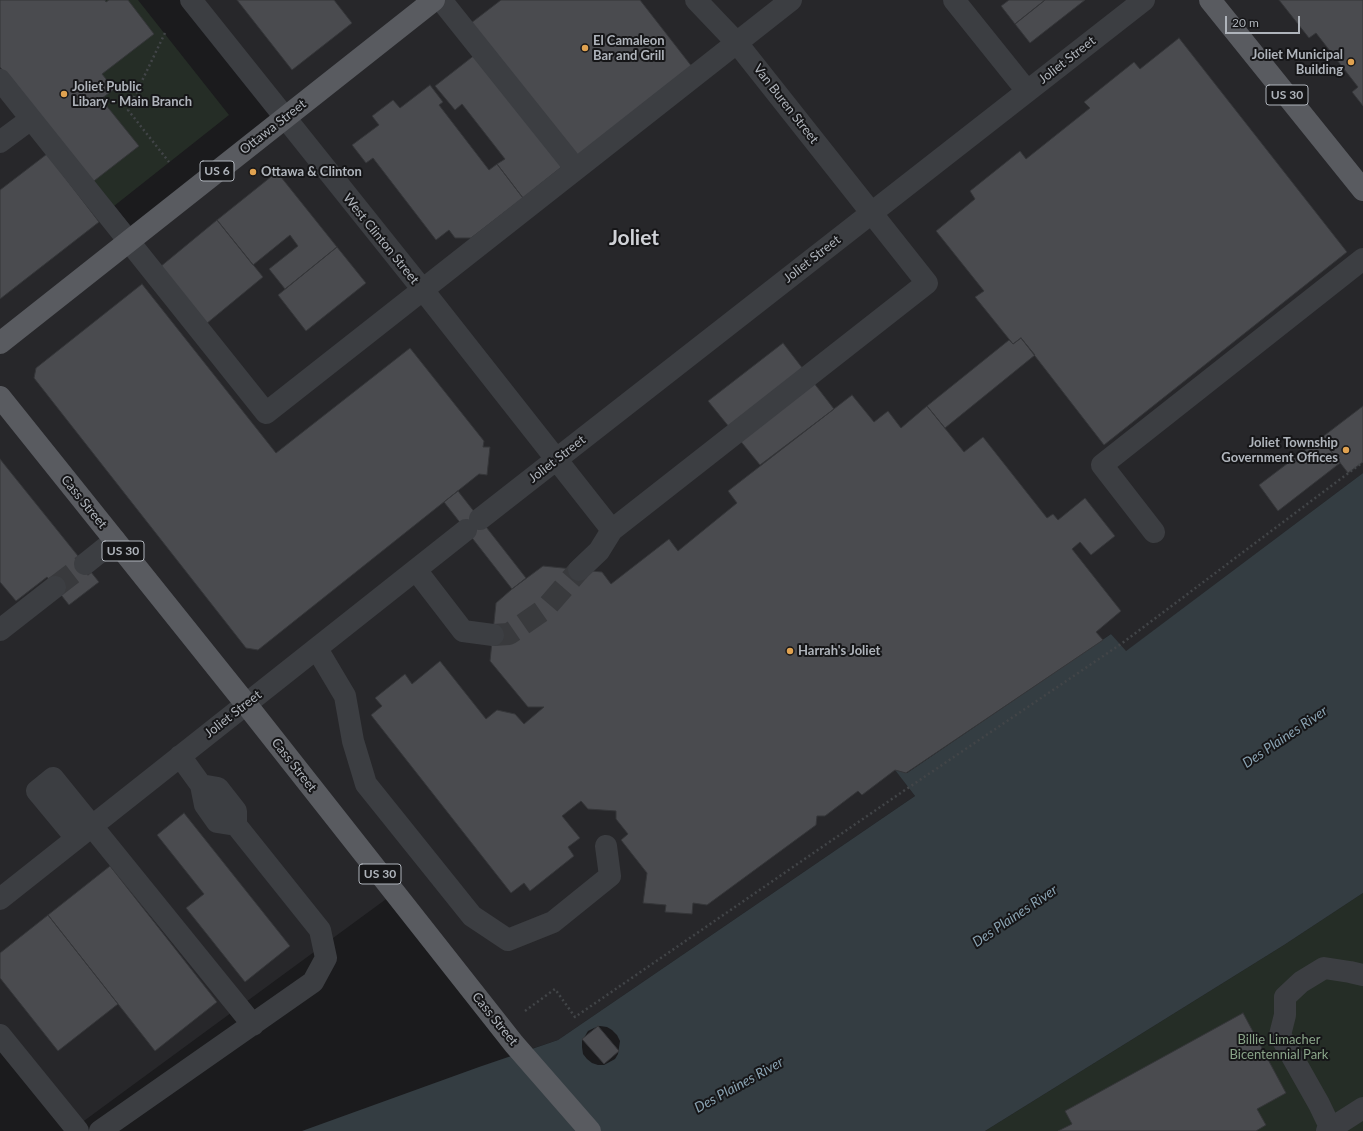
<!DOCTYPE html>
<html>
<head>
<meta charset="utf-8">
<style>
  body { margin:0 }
  #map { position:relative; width:1363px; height:1131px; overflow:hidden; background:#1b1b1d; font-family:Lato,sans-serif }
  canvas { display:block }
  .scale { position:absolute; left:1225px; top:16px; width:75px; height:18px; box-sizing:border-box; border:2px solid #afb4bb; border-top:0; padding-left:5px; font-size:12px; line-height:14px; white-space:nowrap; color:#afb4bb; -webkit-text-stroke:3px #161618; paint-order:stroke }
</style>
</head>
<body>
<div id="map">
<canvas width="1363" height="1131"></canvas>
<div class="scale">20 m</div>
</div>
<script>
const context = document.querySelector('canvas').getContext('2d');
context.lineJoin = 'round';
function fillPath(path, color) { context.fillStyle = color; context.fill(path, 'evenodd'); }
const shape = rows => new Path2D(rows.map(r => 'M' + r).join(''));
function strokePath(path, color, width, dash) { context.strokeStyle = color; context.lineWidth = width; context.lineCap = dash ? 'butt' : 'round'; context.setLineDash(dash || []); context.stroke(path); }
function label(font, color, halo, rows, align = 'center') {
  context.font = font + ' Lato,sans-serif'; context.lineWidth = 4; context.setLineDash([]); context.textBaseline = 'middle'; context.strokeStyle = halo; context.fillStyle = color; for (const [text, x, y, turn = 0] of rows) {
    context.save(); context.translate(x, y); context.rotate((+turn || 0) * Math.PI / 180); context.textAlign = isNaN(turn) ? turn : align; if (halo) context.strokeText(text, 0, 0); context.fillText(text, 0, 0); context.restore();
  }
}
fillPath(shape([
  [194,0,1136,0,556,460],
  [1152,0,1204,0,1363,199,1363,473,1125,652,1111,634,906,773,896,771,915,796,558,1040,531,1049,252,704],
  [1213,0,1363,0,1363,186],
  [0,62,136,233,0,340],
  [283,122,553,459,246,700,0,392,0,347],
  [0,401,241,704,0,896],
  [245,708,393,894,77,1126,0,1031,0,903]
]), '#27272a');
fillPath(shape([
  [0,0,138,0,229,115,114,206,0,62],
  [1363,893,1363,1131,985,1131,1284,945]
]), '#252d26');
fillPath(shape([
  [1363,473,1363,893,1284,945,985,1131,302,1131,479,1067,558,1040,915,796,895,770,907,773,1111,634,1126,651],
  [600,1026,607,1027,612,1030,617,1035,620,1041,618,1054,615,1059,604,1065,598,1065,592,1063,587,1059,583,1054,582,1047,582,1041,588,1031,594,1028]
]), '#343d42');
const building = shape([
  [0,0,105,0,106,2,109,0,128,0,154,34,102,74,114,89,101,99,139,146,90,184,0,67,0,0],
  [237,0,334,0,352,23,292,70,237,0],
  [501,0,640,0,693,68,577,158,471,23,501,0],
  [1009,0,1045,0,1015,24,1001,6,1009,0],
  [1045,0,1085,0,1030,43,1015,24,1045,0],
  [1279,0,1363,0,1363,106,1352,92,1358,87,1316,33,1309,38,1279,0],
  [1179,38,1347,252,1104,445,1021,338,1013,344,975,297,984,291,936,231,975,199,970,191,1020,151,1026,159,1090,108,1084,102,1134,62,1140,69,1179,38],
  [476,54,564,165,523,198,497,164,505,159,462,104,455,110,435,86,476,54],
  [430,85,443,102,439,105,489,170,497,164,523,198,471,238,455,238,449,230,436,240,373,158,366,163,352,145,379,125,372,116,393,100,400,108,430,85],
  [47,154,99,222,0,299,0,190,47,154],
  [277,172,337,247,285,289,269,269,298,246,290,235,253,265,217,220,277,172],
  [217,220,263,277,206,324,160,267,217,220],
  [337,247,366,283,306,331,278,295,337,247],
  [142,284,276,453,410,348,484,441,483,447,490,447,487,475,479,474,258,650,246,648,34,378,36,368,142,284],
  [1021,338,1035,355,945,428,927,406,1009,340,1013,344,1021,338],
  [783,343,834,409,760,465,708,401,783,343],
  [852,395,874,422,888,411,901,428,927,406,964,452,983,437,1047,518,1053,514,1058,520,1085,498,1115,536,1091,555,1080,542,1072,549,1121,611,1096,632,1103,640,906,773,895,770,862,795,858,791,825,816,817,816,816,825,707,905,693,903,692,914,665,912,666,905,643,903,647,873,621,840,628,834,616,819,616,811,588,809,581,801,562,816,580,838,568,847,574,856,530,891,524,883,511,893,371,715,382,706,375,698,405,674,412,684,440,661,486,719,497,710,515,714,524,724,544,707,528,707,490,661,496,603,512,589,543,566,602,572,611,584,669,539,678,551,737,503,728,491,852,395],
  [1363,406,1363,462,1348,473,1321,438,1363,406],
  [1321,438,1340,463,1278,511,1259,485,1321,438],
  [0,459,99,582,69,605,47,577,16,601,0,582,0,459],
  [458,491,526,578,512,589,444,502,458,491],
  [184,813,290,946,245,982,186,908,204,894,157,835,184,813],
  [110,866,217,1002,155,1051,48,915,110,866],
  [48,915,118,1004,58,1051,0,978,0,953,48,915],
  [1243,1013,1286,1093,1257,1109,1266,1125,1256,1131,1058,1131,1072,1124,1065,1111,1243,1013],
  [598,1026,619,1051,604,1064,582,1039,598,1026]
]);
fillPath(building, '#4a4b4f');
strokePath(building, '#353639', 1);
strokePath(shape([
  [55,587,85,564],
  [493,635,509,634,545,609,579,570]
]), '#393a3d', 22, [22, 11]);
strokePath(shape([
  [165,33,128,110,169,162],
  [525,1011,555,989,575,1017,905,790,1121,644,1363,462]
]), '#424548', 2.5, [2, 3]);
strokePath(shape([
  [191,0,423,290,612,530,927,283,737,43,696,0],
  [441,0,576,169],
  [954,0,1027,91],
  [0,80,266,413,791,0],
  [0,142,31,119],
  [480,519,1144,0],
  [1154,532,1102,465,1363,259],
  [85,564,115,540],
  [416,570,463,631,493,635],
  [579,570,599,551,612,530],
  [0,630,55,587],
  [317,649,345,696,353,741,366,784,472,916,508,940,553,922,610,876,606,846],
  [180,756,201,785,205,805,217,822,236,825],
  [76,838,37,791,53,778,253,1025],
  [0,899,466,530],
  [0,1035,78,1131],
  [1331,1129,1319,1104,1280,1035,1285,1015,1285,997,1301,982,1324,968,1350,972,1363,975],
  [100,1131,313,982,326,958,320,930,236,825,236,811,218,788,201,785],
  [1327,1131,1363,1108]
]), '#3c3e42', 22);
strokePath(shape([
  [1210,0,1363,190],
  [0,343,434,0],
  [0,397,246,704,514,1044,590,1131]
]), '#595b60', 22);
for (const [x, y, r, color] of [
  [585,48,4,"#e0a250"],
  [1351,62,4,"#e0a250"],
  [64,94,4,"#e0a250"],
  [253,172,4,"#e0a250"],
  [1346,450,4,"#e0a250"],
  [790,651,4,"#e0a250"]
]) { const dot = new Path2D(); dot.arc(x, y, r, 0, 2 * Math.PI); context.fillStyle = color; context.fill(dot); strokePath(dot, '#161618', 1.5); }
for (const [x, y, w] of [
  [1287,95,42],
  [217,171,34],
  [123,551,42],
  [380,874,42]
]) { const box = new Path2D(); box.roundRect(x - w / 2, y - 10, w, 20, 3); context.fillStyle = '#161618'; context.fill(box); strokePath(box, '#afb4bb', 1); }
label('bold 12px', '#afb4bb', null, [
  ["US 30",1287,95],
  ["US 6",217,171],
  ["US 30",123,551],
  ["US 30",380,874]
]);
label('bold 13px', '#afb4bb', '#161618', [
  ["El Camaleon",593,41],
  ["Bar and Grill",593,56],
  ["Joliet Municipal",1343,55,"right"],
  ["Building",1343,70,"right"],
  ["Joliet Public",72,87],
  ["Libary - Main Branch",72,102],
  ["Ottawa & Clinton",261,172],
  ["Joliet Township",1338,443,"right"],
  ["Government Offices",1338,458,"right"],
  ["Harrah's Joliet",798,651]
], 'left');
label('13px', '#afb4bb', '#161618', [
  ["Joliet Street",1067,60,-38],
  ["Van Buren Street",786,104,52],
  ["Ottawa Street",273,127,-38],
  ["West Clinton Street",381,239,51],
  ["Joliet Street",812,259,-38],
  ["Joliet Street",557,459,-38],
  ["Cass Street",84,502,51],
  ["Joliet Street",233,714,-38],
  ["Cass Street",294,765,52],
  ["Cass Street",495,1019,51]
]);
label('13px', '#89a488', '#161618', [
  ["Billie Limacher",1279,1040],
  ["Bicentennial Park",1279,1055]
]);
label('italic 14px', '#8aa3b2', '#161618', [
  ["Des Plaines River",1285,737,-34],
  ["Des Plaines River",1015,916,-34],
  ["Des Plaines River",739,1085,-29]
]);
label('bold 21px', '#d0d2d7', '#161618', [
  ["Joliet",634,238]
]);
</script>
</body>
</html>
